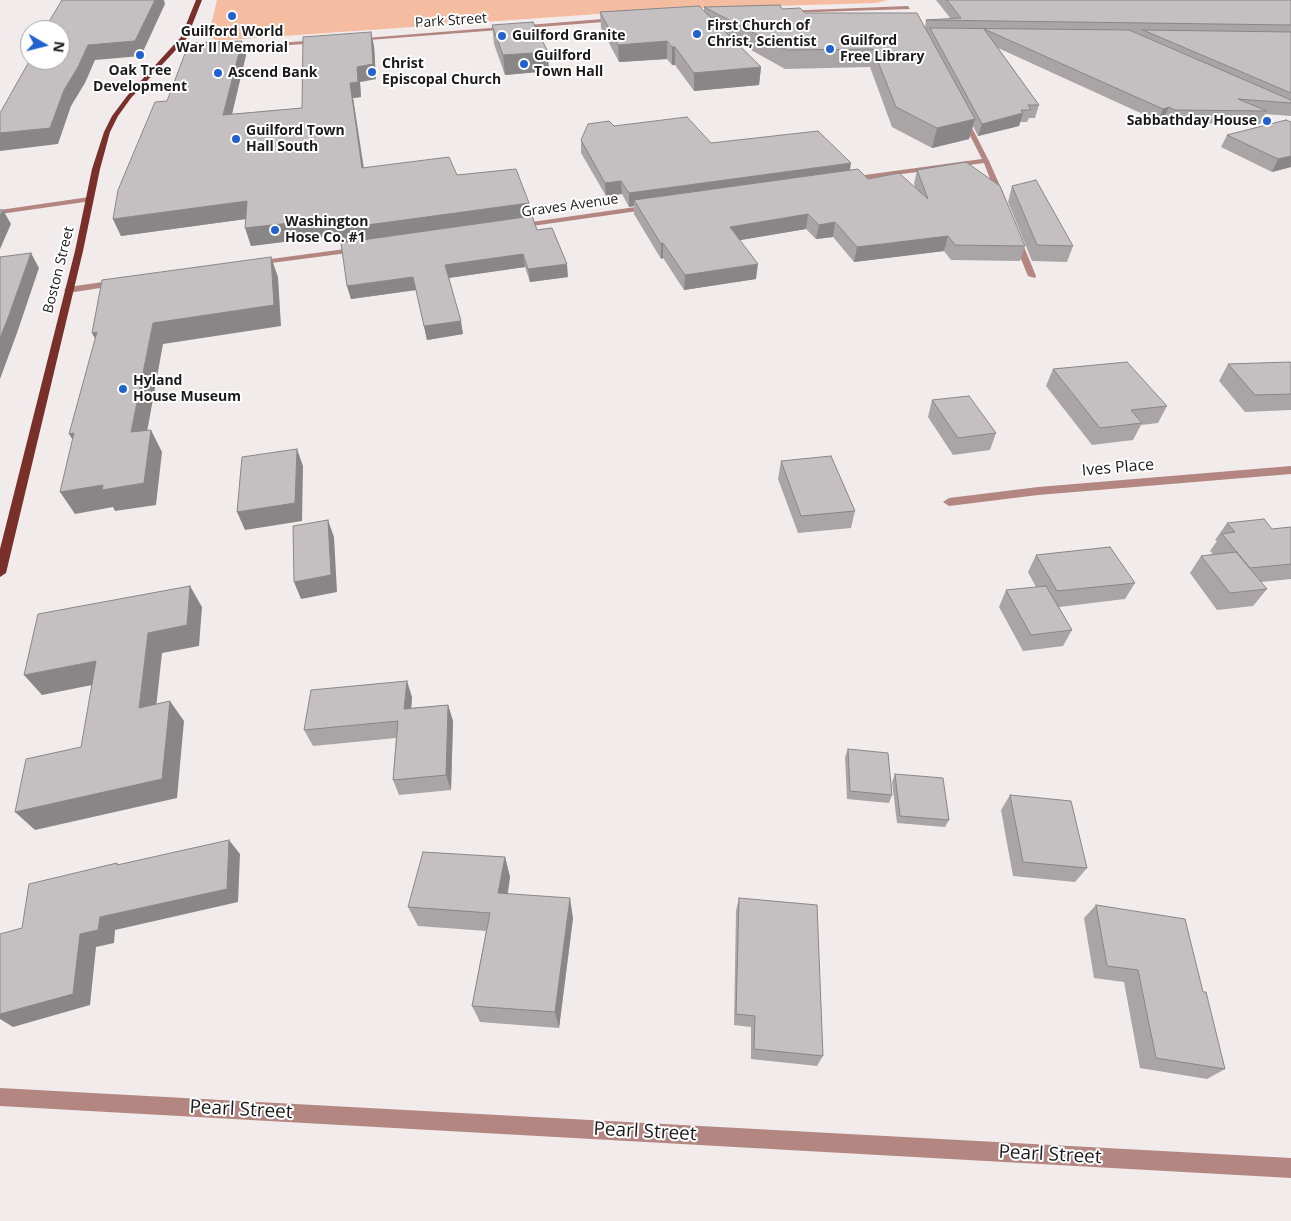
<!DOCTYPE html>
<html>
<head>
<meta charset="utf-8">
<style>
  body { margin:0 }
  #map { position:relative; width:1291px; height:1221px; overflow:hidden; background:#f1ebec; font-family:"Open Sans",sans-serif }
  canvas { display:block }
  .north { position:absolute; left:20px; top:20px; width:50px; height:50px; box-sizing:border-box; background:#fff; border:1px solid #a4a3a4; border-radius:50%; rotate:98deg; font-size:14px; font-weight:700; line-height:20px; text-align:center; color:#1c1a1b }
  .north::after { content:''; display:block; margin:auto; width:18px; height:22px; background:#2162ce; clip-path:polygon(50% 0,100% 100%,50% 72%,0 100%) }
</style>
</head>
<body>
<div id="map">
<canvas width="1291" height="1221"></canvas>
<div class="north">N</div>
</div>
<script>
const context = document.querySelector('canvas').getContext('2d');
context.lineJoin = 'round';
function fillPath(path, color) { context.fillStyle = color; context.fill(path, 'evenodd'); }
const shape = rows => new Path2D(rows.map(r => 'M' + r).join(''));
function strokePath(path, color, width, dash) { context.strokeStyle = color; context.lineWidth = width; context.lineCap = dash ? 'butt' : 'round'; context.setLineDash(dash || []); context.stroke(path); }
function label(font, color, halo, rows, align = 'center') {
  context.font = font + ' "Open Sans",sans-serif'; context.lineWidth = 4; context.setLineDash([]); context.textBaseline = 'middle'; context.strokeStyle = halo; context.fillStyle = color; for (const [text, x, y, turn = 0] of rows) {
    context.save(); context.translate(x, y); context.rotate((+turn || 0) * Math.PI / 180); context.textAlign = isNaN(turn) ? turn : align; if (halo) context.strokeText(text, 0, 0); context.fillText(text, 0, 0); context.restore();
  }
}
fillPath(shape([
  [217,0,888,0,876,3,669,9,227,40,216,40,208,37]
]), '#f4bca0');
fillPath(shape([
  [908,6,910,9,785,13,782,11,908,6],
  [615,18,617,21,356,41,353,39,615,18],
  [319,40,321,43,226,49,223,47,319,40],
  [204,45,206,48,176,50,173,48,204,45],
  [964,116,967,118,989,161,1005,197,1004,199,997,197,984,163,850,181,846,179,850,177,982,159,961,118,964,116],
  [89,197,93,199,92,201,0,214,0,210,89,197],
  [649,205,653,207,652,209,518,228,514,226,518,224,649,205],
  [1013,235,1020,237,1036,276,1035,278,1028,276,1012,237,1013,235],
  [360,247,363,247,363,251,256,265,252,263,256,261,360,247],
  [117,280,121,283,120,285,68,293,64,290,68,287,117,280],
  [1291,466,1291,474,1038,495,949,506,943,502,949,498,1038,487,1291,466],
  [0,1088,1291,1158,1291,1178,0,1106,0,1088]
]), '#b38681');
fillPath(shape([
  [196,0,202,0,187,38,131,98,118,116,110,132,100,169,83,251,6,573,0,577,0,549,75,251,92,169,104,132,112,116,127,96,181,37,196,0]
]), '#792f2a');
fillPath(shape([
  [936,0,1291,0,1291,116,1265,114,1260,124,1170,123,1163,120,1158,121,998,48,1039,105,1035,118,1029,118,1027,122,1020,122,1019,126,978,136,973,126,969,139,932,148,892,127,870,67,785,69,735,41,761,67,759,85,694,91,675,65,672,65,667,59,619,62,601,28,600,12,704,11,704,7,782,9,805,13,925,28,926,20,951,19],
  [492,25,549,71,505,75,494,44],
  [374,46,376,79,360,82,361,97,353,98,364,168,457,175,529,203,530,216,537,230,568,277,530,282,525,267,449,278,463,334,427,340,416,290,351,299,347,286,341,243,339,235,251,246,246,219,121,236,113,219,167,101,246,55,232,114,302,108],
  [1291,122,1291,167,1272,172,1221,147,1227,135],
  [614,126,711,143,850,170,868,179,915,187,914,184,917,170,1025,246,1020,261,951,260,944,251,854,262,833,237,816,239,806,229,740,240,756,279,684,290,663,258,661,259,634,214,634,206,629,207,622,194,606,196,581,153,581,140],
  [1012,186,1073,246,1067,262,1032,261,1008,202],
  [1291,363,1291,410,1245,412,1219,381,1228,364],
  [1053,369,1167,406,1158,423,1141,425,1133,440,1092,445,1046,386],
  [932,400,996,433,990,450,953,455,928,417],
  [781,461,855,511,851,528,798,533,778,479],
  [1227,523,1272,529,1291,527,1291,579,1261,582,1267,589,1253,606,1217,610,1190,573,1201,556,1213,554,1210,551,1217,541,1215,540],
  [1036,555,1135,583,1125,599,1059,607,1072,630,1063,646,1023,651,999,607,1006,590,1036,587,1028,572],
  [412,697,411,708,448,705,453,721,451,790,399,795,393,780,396,738,313,746,304,730],
  [848,749,892,795,889,803,847,799,845,757],
  [895,774,949,820,945,827,897,823,892,782],
  [1010,795,1087,868,1075,882,1013,876,1001,810],
  [505,857,510,877,508,894,573,918,559,1028,480,1022,472,1006,486,931,418,926,408,907],
  [739,898,823,1056,817,1066,751,1059,751,1027,734,1025,736,911],
  [1096,905,1203,992,1225,1069,1207,1079,1140,1068,1124,982,1094,978,1084,918]
]), '#a9a5a7');
fillPath(shape([
  [155,0,164,0,165,4,141,56,95,60,85,83,71,106,58,144,0,151,0,133,64,90,88,45],
  [371,32,374,46,376,79,360,82,361,97,353,98,366,185,362,168,350,83,357,67],
  [242,41,246,55,228,131,223,115],
  [667,41,667,59,619,62,618,45],
  [672,47,675,47,675,65,672,65],
  [548,52,549,71,505,75,503,55],
  [761,67,759,85,694,91,694,73],
  [1169,107,1163,120,1158,121,1163,109],
  [1023,113,1019,126,978,136,982,124],
  [975,119,969,139,932,148,937,128],
  [1291,156,1291,167,1272,172,1278,159],
  [851,163,849,176,634,200,634,206,629,207,629,193],
  [621,181,622,194,606,196,605,183],
  [247,201,253,218,121,236,113,219],
  [529,203,530,220,342,247,338,229],
  [3,210,11,224,0,249,0,216],
  [808,214,806,229,729,242,730,227],
  [335,218,339,235,251,246,245,228],
  [835,222,833,237,816,239,819,225],
  [948,236,944,251,854,262,857,247],
  [663,243,663,258,661,259,661,244],
  [31,253,39,268,17,333,0,379,0,338],
  [523,254,525,267,448,278,445,265],
  [271,257,278,277,281,326,163,344,143,454,131,432,153,323],
  [567,264,568,277,530,282,528,269],
  [758,264,756,279,684,290,685,275],
  [413,277,416,290,351,299,347,286],
  [461,321,463,334,427,340,424,326],
  [97,332,103,354,92,333],
  [151,430,162,452,156,505,115,511,113,507,75,514,60,492],
  [74,433,83,456,69,434],
  [297,449,303,466,302,521,245,530,237,512],
  [328,520,334,537,337,592,301,599,294,582],
  [190,586,202,607,199,646,162,653,154,727,139,708,148,633],
  [96,661,112,681,42,695,24,675],
  [407,681,412,697,410,725,404,709],
  [170,701,184,721,177,798,35,830,15,812],
  [448,705,453,721,451,790,446,775],
  [229,840,240,854,238,902,115,930,114,943,96,947,90,1005,13,1027,0,1019,0,1014,80,934,100,917],
  [505,857,510,877,504,913,498,893],
  [570,898,573,918,559,1028,555,1012]
]), '#898688');
const building = shape([
  [62,0,155,0,135,41,88,45,78,67,64,90,50,128,0,133,0,113,30,60,60,60,60,30,44,30,62,0],
  [947,0,1291,0,1291,25,926,20,961,18,947,0],
  [780,5,782,9,800,8,805,13,917,13,975,119,937,128,896,107,873,49,787,50,704,7,780,5],
  [699,6,761,67,694,73,675,47,672,47,667,41,618,45,600,12,699,6],
  [533,22,548,52,503,55,492,25,533,22],
  [930,28,1129,30,1291,100,1291,103,1238,99,1267,111,1175,110,1169,107,1163,109,984,29,1039,105,1028,105,1031,110,1021,110,1023,113,982,124,930,28],
  [1143,30,1291,32,1291,93,1143,30],
  [371,32,373,64,357,67,358,82,350,83,362,168,449,157,457,175,516,169,529,203,338,229,335,218,245,228,247,201,113,219,118,190,155,102,167,101,189,43,242,41,223,115,302,108,303,37,371,32],
  [687,117,711,143,818,131,851,163,629,193,621,181,605,183,581,140,588,124,609,121,614,126,687,117],
  [1286,120,1291,122,1291,156,1278,159,1227,135,1286,120],
  [966,162,1000,186,1025,246,955,245,948,236,857,247,835,222,819,225,808,214,730,227,758,264,685,275,663,243,661,244,634,200,858,169,868,179,899,173,928,199,917,170,966,162],
  [1036,180,1073,246,1037,245,1012,186,1036,180],
  [0,210,3,210,0,216,0,210],
  [532,216,537,230,552,228,567,264,528,269,523,254,445,265,461,321,424,326,413,277,347,286,341,243,532,216],
  [31,253,8,318,0,338,0,257,31,253],
  [271,257,274,305,153,323,131,432,151,430,144,483,102,490,103,485,60,492,74,433,69,434,97,332,92,333,102,280,271,257],
  [1127,362,1167,406,1131,410,1142,423,1100,428,1053,369,1127,362],
  [1290,362,1291,363,1291,394,1255,395,1228,364,1290,362],
  [969,396,996,433,958,438,932,400,969,396],
  [297,449,295,503,237,512,242,457,297,449],
  [831,456,855,511,801,516,781,461,831,456],
  [1264,519,1272,529,1291,527,1291,564,1250,568,1222,534,1235,532,1227,523,1264,519],
  [328,520,331,575,294,582,293,526,328,520],
  [1110,547,1135,583,1057,591,1036,555,1110,547],
  [1236,552,1267,589,1230,593,1201,556,1236,552],
  [190,586,187,625,148,633,139,708,170,701,162,779,15,812,26,759,81,747,96,661,24,675,38,614,190,586],
  [1046,586,1072,630,1031,635,1006,590,1046,586],
  [407,681,404,709,448,705,446,775,393,780,398,721,304,730,311,690,407,681],
  [848,749,888,753,892,795,850,791,848,749],
  [895,774,943,778,949,820,900,816,895,774],
  [1010,795,1071,801,1087,868,1023,862,1010,795],
  [229,840,227,889,100,917,98,930,80,934,73,994,0,1014,0,934,22,928,29,884,117,863,117,865,229,840],
  [423,852,505,857,498,893,570,898,555,1012,472,1006,490,913,408,907,423,852],
  [739,898,817,905,823,1056,754,1049,755,1016,736,1014,739,898],
  [1096,905,1185,919,1203,992,1206,992,1225,1069,1156,1058,1138,970,1107,966,1096,905]
]);
fillPath(building, '#c4c0c2');
strokePath(building, '#898688', 1);
for (const [x, y, r, color] of [
  [232,16,5,"#2162ce"],
  [697,34,5,"#2162ce"],
  [502,36,5,"#2162ce"],
  [830,49,5,"#2162ce"],
  [140,55,5,"#2162ce"],
  [524,64,5,"#2162ce"],
  [372,72,5,"#2162ce"],
  [218,73,5,"#2162ce"],
  [1267,121,5,"#2162ce"],
  [236,139,5,"#2162ce"],
  [275,230,5,"#2162ce"],
  [123,389,5,"#2162ce"]
]) { const dot = new Path2D(); dot.arc(x, y, r, 0, 2 * Math.PI); context.fillStyle = color; context.fill(dot); strokePath(dot, '#fff', 2); }
label('14px', '#1c1a1b', '#fff', [
  ["Park Street",451,21,-4],
  ["Graves Avenue",570,206,-8],
  ["Boston Street",59,270,-76]
]);
label('bold 14px', '#1c1a1b', '#fff', [
  ["First Church of",707,26],
  ["Christ, Scientist",707,42],
  ["Guilford World",232,32,"center"],
  ["War II Memorial",232,48,"center"],
  ["Guilford Granite",512,36],
  ["Guilford",840,41],
  ["Free Library",840,57],
  ["Guilford",534,56],
  ["Town Hall",534,72],
  ["Christ",382,64],
  ["Episcopal Church",382,80],
  ["Oak Tree",140,71,"center"],
  ["Development",140,87,"center"],
  ["Ascend Bank",228,73],
  ["Sabbathday House",1257,121,"right"],
  ["Guilford Town",246,131],
  ["Hall South",246,147],
  ["Washington",285,222],
  ["Hose Co. #1",285,238],
  ["Hyland",133,381],
  ["House Museum",133,397]
], 'left');
label('16px', '#1c1a1b', '#fff', [
  ["Ives Place",1118,468,-5]
]);
label('19px', '#1c1a1b', '#fff', [
  ["Pearl Street",241,1110,3],
  ["Pearl Street",645,1132,3],
  ["Pearl Street",1050,1155,3]
]);
</script>
</body>
</html>
